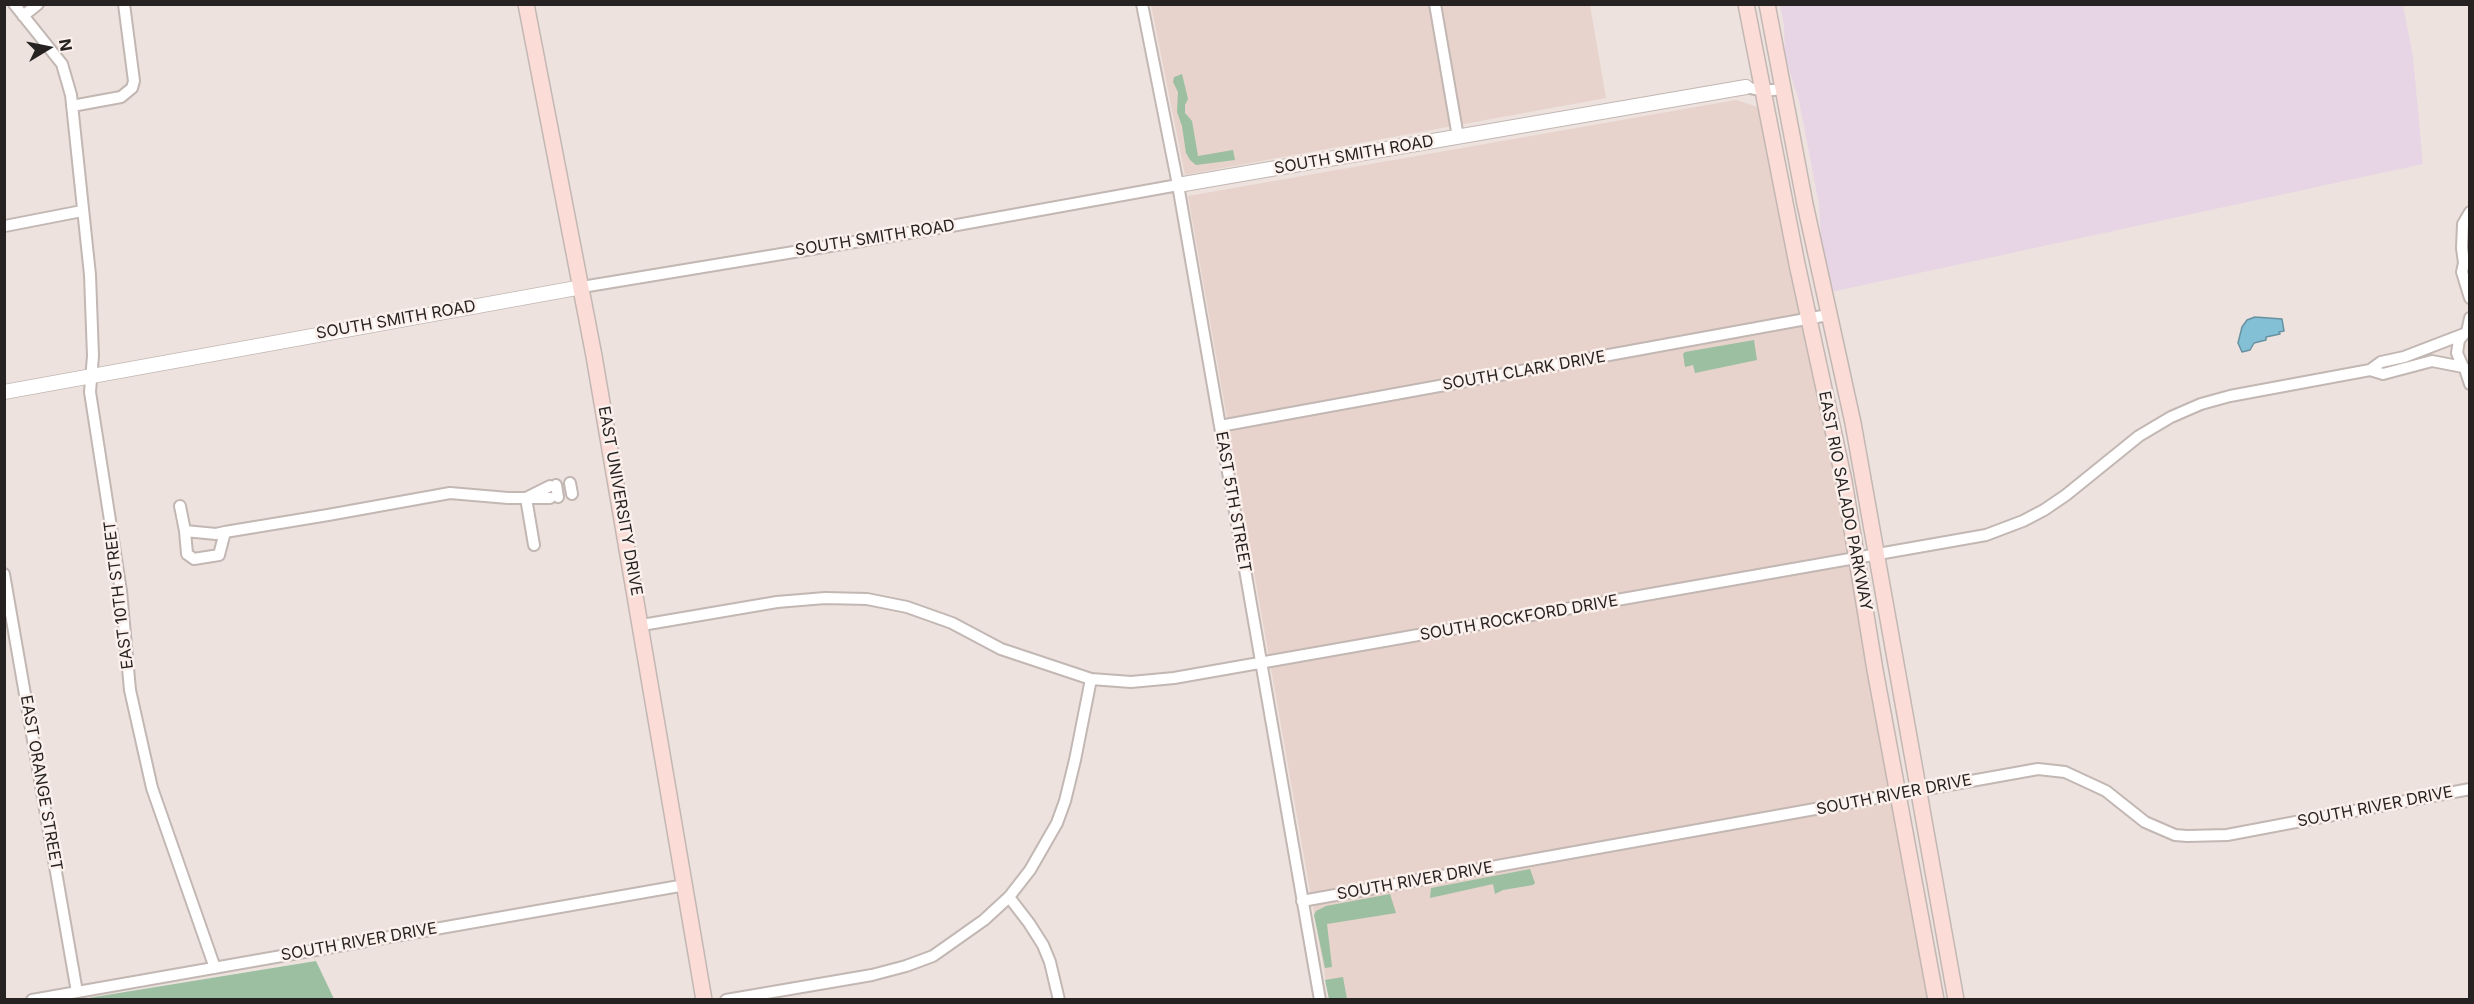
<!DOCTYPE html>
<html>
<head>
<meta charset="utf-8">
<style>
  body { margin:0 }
  #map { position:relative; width:2474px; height:1004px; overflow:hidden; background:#ede2de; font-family:Inter,sans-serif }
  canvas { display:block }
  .frame { position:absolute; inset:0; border:6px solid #262221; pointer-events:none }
  .north { position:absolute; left:18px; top:18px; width:60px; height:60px; -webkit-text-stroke:4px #fbf0eb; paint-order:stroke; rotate:80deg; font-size:16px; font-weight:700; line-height:24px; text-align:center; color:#262221 }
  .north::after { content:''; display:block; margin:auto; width:21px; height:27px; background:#262221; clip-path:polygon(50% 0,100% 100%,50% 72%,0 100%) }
</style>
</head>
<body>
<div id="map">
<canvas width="2474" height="1004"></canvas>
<div class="frame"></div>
<div class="north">N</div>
</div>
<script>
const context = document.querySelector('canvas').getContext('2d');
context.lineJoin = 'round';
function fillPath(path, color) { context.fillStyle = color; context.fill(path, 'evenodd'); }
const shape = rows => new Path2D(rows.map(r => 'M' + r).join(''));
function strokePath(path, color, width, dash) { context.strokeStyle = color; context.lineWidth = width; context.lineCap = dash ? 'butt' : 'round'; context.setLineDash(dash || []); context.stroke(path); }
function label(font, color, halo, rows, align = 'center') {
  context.font = font + ' Inter,sans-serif'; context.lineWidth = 5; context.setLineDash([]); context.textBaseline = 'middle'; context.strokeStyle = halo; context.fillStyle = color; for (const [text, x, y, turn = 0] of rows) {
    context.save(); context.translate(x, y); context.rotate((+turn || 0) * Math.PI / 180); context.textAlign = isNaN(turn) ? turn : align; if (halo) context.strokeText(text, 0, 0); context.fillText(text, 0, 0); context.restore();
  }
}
fillPath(shape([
  [1780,5,2403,5,2413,57,2423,164,1831,292,1822,256,1819,204,1799,101,1785,57,1784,25]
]), '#e7d5e5');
fillPath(shape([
  [1151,5,1590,5,1606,98,1185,175],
  [1736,100,1758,107,1828,438,1927,999,1329,999,1188,196]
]), '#e7d3cc');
fillPath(shape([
  [1182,74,1188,99,1185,105,1185,113,1192,121,1198,156,1233,150,1235,160,1196,165,1190,160,1186,153,1182,126,1177,112,1178,92,1173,82,1174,77],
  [1754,340,1757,360,1695,373,1693,365,1685,367,1683,354,1685,352],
  [1530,869,1535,883,1533,885,1503,890,1495,894,1493,884,1430,898,1431,888],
  [1390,894,1396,913,1327,924,1332,967,1325,968,1314,915,1316,911,1326,906],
  [316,961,334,999,82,999],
  [1343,977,1347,999,1329,999,1325,980]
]), '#9bbfa0');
const water = shape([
  [2255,317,2282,319,2284,331,2279,332,2280,334,2266,337,2266,340,2254,343,2250,350,2242,352,2238,343,2242,327,2247,320,2255,317]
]);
fillPath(water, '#83c0d6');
strokePath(water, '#6791a0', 1.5);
const minor = shape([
  [14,4,62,64,71,95,90,275,93,356,90,392,121,591,130,690,152,788,215,968],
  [1142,4,1178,185,1320,1000],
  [1435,4,1458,137],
  [23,16,38,4],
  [1746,87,1763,91,1783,89],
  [72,106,121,97,132,88,134,81,124,4],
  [2470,212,2463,224,2462,248,2464,263,2462,272,2470,298],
  [5,226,82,211],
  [582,287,957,225,1178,185],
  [2467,332,2470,318],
  [2464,334,2459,340,2457,353,2463,367,2470,372],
  [2465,369,2470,384],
  [2370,370,2381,362,2404,357,2464,334],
  [1220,426,1828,315],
  [570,483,572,494],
  [556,485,558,497],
  [550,498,526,498,550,486],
  [180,506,185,531],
  [225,532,219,555,194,559,187,554,185,531,216,534,225,532,328,515,450,493,508,498,526,498,534,545],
  [4,574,77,992],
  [642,625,777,602,825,598,867,599,907,607,952,623,1001,649,1091,679,1131,682,1174,678,1986,535,2023,521,2044,510,2066,495,2139,436,2171,417,2201,404,2230,396,2370,370,2383,374,2432,361,2463,367],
  [1009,897,1029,923,1043,945,1050,962,1059,1000],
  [1302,901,2038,769,2065,772,2106,791,2145,822,2175,835,2187,836,2227,835,2470,789],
  [32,1000,685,885],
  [726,1000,872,975,906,966,933,956,984,920,1009,897,1030,870,1057,823,1065,801,1075,760,1091,679]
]);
const tertiary = shape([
  [1178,185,1746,87],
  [4,392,582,287]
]);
const secondary = shape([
  [526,4,594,356,704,1000],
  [1746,4,1797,264,1844,481,1875,670,1936,1000],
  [1767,4,1805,204,1853,423,1956,1000]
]);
strokePath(minor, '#c2b7b3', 14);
strokePath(tertiary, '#c2b7b3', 16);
strokePath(secondary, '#c2b7b3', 18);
strokePath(minor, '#fff', 10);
strokePath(tertiary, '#fff', 14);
strokePath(secondary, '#fcdcd6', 15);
label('16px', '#262221', '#fbf0eb', [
  ["SOUTH SMITH ROAD",1354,155,-10],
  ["SOUTH SMITH ROAD",875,238,-9],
  ["SOUTH SMITH ROAD",396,320,-10],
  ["SOUTH CLARK DRIVE",1524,371,-10],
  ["EAST UNIVERSITY DRIVE",620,501,80],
  ["EAST RIO SALADO PARKWAY",1845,501,79],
  ["EAST 5TH STREET",1233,502,80],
  ["EAST 10TH STREET",119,595,-97],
  ["SOUTH ROCKFORD DRIVE",1519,618,-10],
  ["EAST ORANGE STREET",41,783,80],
  ["SOUTH RIVER DRIVE",1894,795,-11],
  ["SOUTH RIVER DRIVE",2375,807,-11],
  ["SOUTH RIVER DRIVE",1415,881,-10],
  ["SOUTH RIVER DRIVE",359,942,-10]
]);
</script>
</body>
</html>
